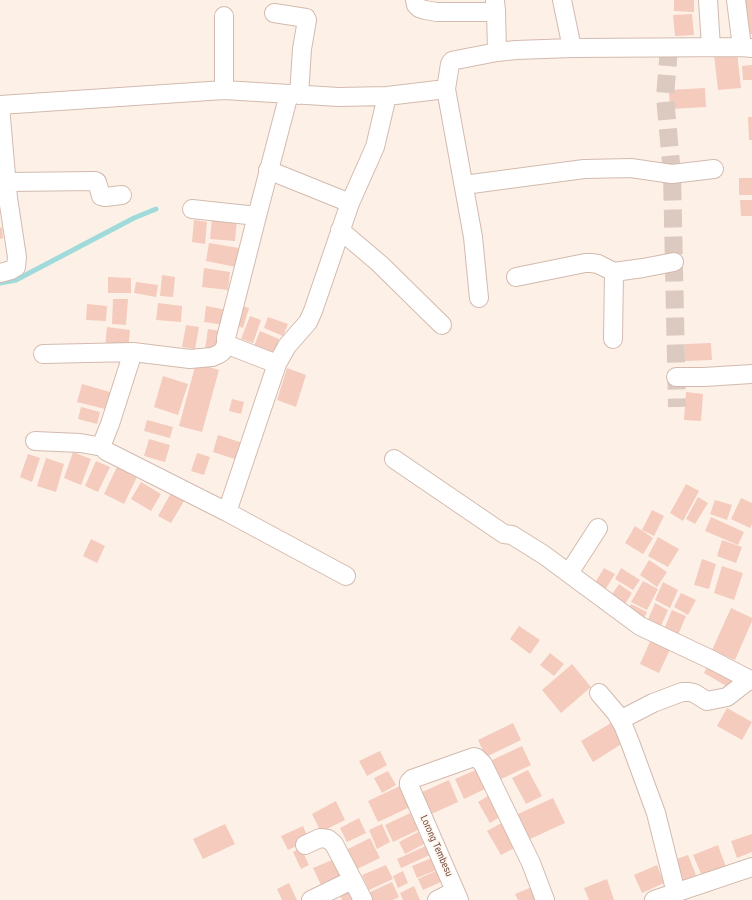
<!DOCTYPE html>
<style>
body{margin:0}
canvas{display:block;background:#fdf1e7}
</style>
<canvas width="752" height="900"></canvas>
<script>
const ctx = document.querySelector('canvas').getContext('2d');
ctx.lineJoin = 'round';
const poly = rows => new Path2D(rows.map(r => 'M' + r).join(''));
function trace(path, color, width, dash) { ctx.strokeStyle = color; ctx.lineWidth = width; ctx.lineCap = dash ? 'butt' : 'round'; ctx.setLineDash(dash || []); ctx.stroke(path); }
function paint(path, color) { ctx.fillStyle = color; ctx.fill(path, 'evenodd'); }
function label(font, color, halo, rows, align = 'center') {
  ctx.font = font + ' "Roboto Condensed",sans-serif'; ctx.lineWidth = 3; ctx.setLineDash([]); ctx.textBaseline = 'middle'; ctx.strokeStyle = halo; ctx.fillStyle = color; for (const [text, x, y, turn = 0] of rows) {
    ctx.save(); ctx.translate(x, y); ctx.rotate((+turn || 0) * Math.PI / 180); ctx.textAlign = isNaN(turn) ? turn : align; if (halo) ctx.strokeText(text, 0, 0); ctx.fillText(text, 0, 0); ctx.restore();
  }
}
trace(poly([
 [0,283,16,280,134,218,156,209]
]), '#a0dadb', 5);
paint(poly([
 [674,0,694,0,694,12,674,11],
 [739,0,752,0,752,34,743,35],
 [692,14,694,35,675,36,673,15],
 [737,52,741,88,718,90,714,55],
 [752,65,752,80,743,80,742,66],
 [705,88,706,107,670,109,669,90],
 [748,117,752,117,752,140,749,140],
 [739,178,752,178,752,195,739,195],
 [740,200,752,200,752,216,741,216],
 [212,218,237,220,235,241,210,239],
 [194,220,207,222,205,244,192,242],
 [2,227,3,238,0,239,0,228],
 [209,243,239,248,236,267,206,261],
 [204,268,230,272,228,290,202,287],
 [162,275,175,277,173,297,160,296],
 [108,277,131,278,131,293,108,293],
 [136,282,158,285,156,297,134,293],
 [113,299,128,299,126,325,112,324],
 [158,303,182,306,181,322,156,320],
 [87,304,107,306,106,321,86,320],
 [236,304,249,308,243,328,230,323],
 [206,306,227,310,225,325,204,322],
 [250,316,261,320,253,343,241,339],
 [268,317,288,324,283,336,264,328],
 [186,325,199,327,195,349,182,347],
 [107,327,130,330,128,350,105,347],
 [208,329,220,331,217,351,205,349],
 [260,331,279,339,274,354,254,346],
 [711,343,712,360,685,361,685,344],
 [196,363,219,370,202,432,179,426],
 [287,368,306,375,296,407,277,400],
 [163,376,188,384,178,415,154,407],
 [82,384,110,392,105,409,77,402],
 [686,392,703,394,701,421,684,420],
 [232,399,244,402,241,414,229,411],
 [81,407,100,412,97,424,78,419],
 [147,420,173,427,170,438,144,431],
 [218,435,246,444,241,461,213,452],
 [149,439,170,445,165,462,144,456],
 [73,452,91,459,81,485,64,478],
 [197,453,210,457,204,475,191,471],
 [28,454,40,458,32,482,20,477],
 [46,458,64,464,56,492,37,486],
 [96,461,110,467,98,492,85,486],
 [117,467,137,477,124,504,104,494],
 [141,482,161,494,151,511,131,499],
 [686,484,699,491,683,521,670,513],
 [171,493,184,501,171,523,158,516],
 [698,497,708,503,695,524,686,519],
 [741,498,752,503,752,524,750,528,731,519],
 [715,500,732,505,727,520,710,514],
 [652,510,664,516,654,536,642,530],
 [711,517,744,532,738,545,705,531],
 [635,526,653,538,643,554,625,543],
 [658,537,679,549,668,567,648,556],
 [91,539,105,546,97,563,83,556],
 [722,540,742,547,736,563,717,556],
 [702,559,716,564,709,589,694,585],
 [649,560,667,572,657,587,640,575],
 [722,566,743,573,734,600,714,593],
 [604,568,615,574,602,595,592,588],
 [621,568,640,580,633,590,615,579],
 [643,581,658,589,647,610,631,602],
 [663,582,678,590,670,608,655,600],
 [619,584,632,593,625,604,611,596],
 [681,593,696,600,688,615,674,607],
 [655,603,668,610,660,628,647,622],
 [631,604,647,612,642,622,626,613],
 [731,608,752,618,752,621,735,660,712,650],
 [672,610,686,616,678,635,664,629],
 [519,626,540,640,530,654,510,639],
 [653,635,673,643,659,673,640,664],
 [550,653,564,664,554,676,540,665],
 [710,661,740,678,733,690,704,673],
 [572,664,591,687,561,713,542,690],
 [727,708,752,722,742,740,717,726],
 [513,723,521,740,486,757,478,740],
 [611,723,623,743,593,762,581,741],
 [522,746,531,765,497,781,488,762],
 [380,751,387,765,367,776,359,761],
 [480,768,489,787,464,799,455,779],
 [528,770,542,796,526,804,512,778],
 [388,771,396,785,382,793,374,778],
 [449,780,458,802,429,815,420,793],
 [400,786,410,807,378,822,368,801],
 [491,794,503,815,490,823,478,802],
 [553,798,565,823,528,840,516,815],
 [336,801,345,820,321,832,312,814],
 [410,813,418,830,393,842,385,825],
 [359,818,366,833,347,842,340,828],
 [507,820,520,845,501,855,487,831],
 [225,824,235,844,203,859,193,839],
 [382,824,390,842,377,849,369,830],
 [303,826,309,840,288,850,281,836],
 [418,832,424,844,405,854,399,842],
 [752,834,752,852,737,858,731,841],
 [370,838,380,858,353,871,344,851],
 [428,845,432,854,401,868,397,859],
 [718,845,726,867,702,876,693,855],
 [301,848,309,865,301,869,293,852],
 [688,855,696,875,679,882,671,861],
 [434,857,439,869,417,878,412,866],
 [332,860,342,880,323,889,313,868],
 [386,865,393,879,369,890,362,875],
 [657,865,664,883,642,893,634,875],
 [438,870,443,881,423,890,418,879],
 [403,871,408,883,398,888,393,876],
 [607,879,614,900,589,900,584,888],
 [392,882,399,897,393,900,371,900,368,893],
 [289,883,297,900,282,900,277,889],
 [414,886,420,900,403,900,400,893],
 [353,887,359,900,342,900,339,893],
 [532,887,538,900,518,900,515,894]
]), '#f4cbbd');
trace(poly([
 [669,48,665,97,672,174,677,407]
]), '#dccac0', 18, [18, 9]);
const street = poly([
 [415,0,416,5,419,8,425,10,437,12,496,12],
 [562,0,572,48],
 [708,0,711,47],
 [736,0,742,47],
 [495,1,496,10,497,52],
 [274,13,306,18,307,20,302,49,299,95],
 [224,16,224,90],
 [0,105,224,90,339,97,387,96,446,89],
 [0,106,8,198,17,257,16,267,11,270,0,273],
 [268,170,350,203],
 [7,182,95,181,97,182,101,196,105,197,122,195],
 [464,185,584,169,631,168,672,174,714,169],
 [192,209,257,216,226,338,226,341,228,345,277,364,287,346,308,322,313,311,350,203,375,147,387,96],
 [257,216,289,94],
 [340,230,380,264,442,325],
 [516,277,585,263,591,263,598,264,614,272,643,268,674,262],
 [479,298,473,237,446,89,450,64,452,61,456,60,497,52,516,50,572,48,742,47,752,48],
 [613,339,614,272],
 [133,352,190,359,212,357,219,354,222,352,227,343],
 [43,354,133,352,110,424,102,444,103,447,106,451,227,512],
 [277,364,227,512,346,576],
 [676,377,704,377,752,374],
 [35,441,80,443,103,447],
 [394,459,504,534,512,535,544,555,640,626,712,660,752,681],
 [569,573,598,528],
 [599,693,616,713,623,725,631,745,656,813,676,893],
 [620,720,653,703,682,692,689,692,694,693,707,701,727,697,749,680],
 [305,845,320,838,328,839,334,844,363,900],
 [311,900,352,880],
 [437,900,455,891],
 [459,900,412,792,409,785,409,782,412,779,474,757,477,758,483,764,531,863,545,900],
 [654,900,752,867]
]);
trace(street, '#d3baae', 20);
trace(street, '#fff', 18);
label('10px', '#795449', '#fff6ee', [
 ["Lorong Tembesu",436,846,66]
]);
</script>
